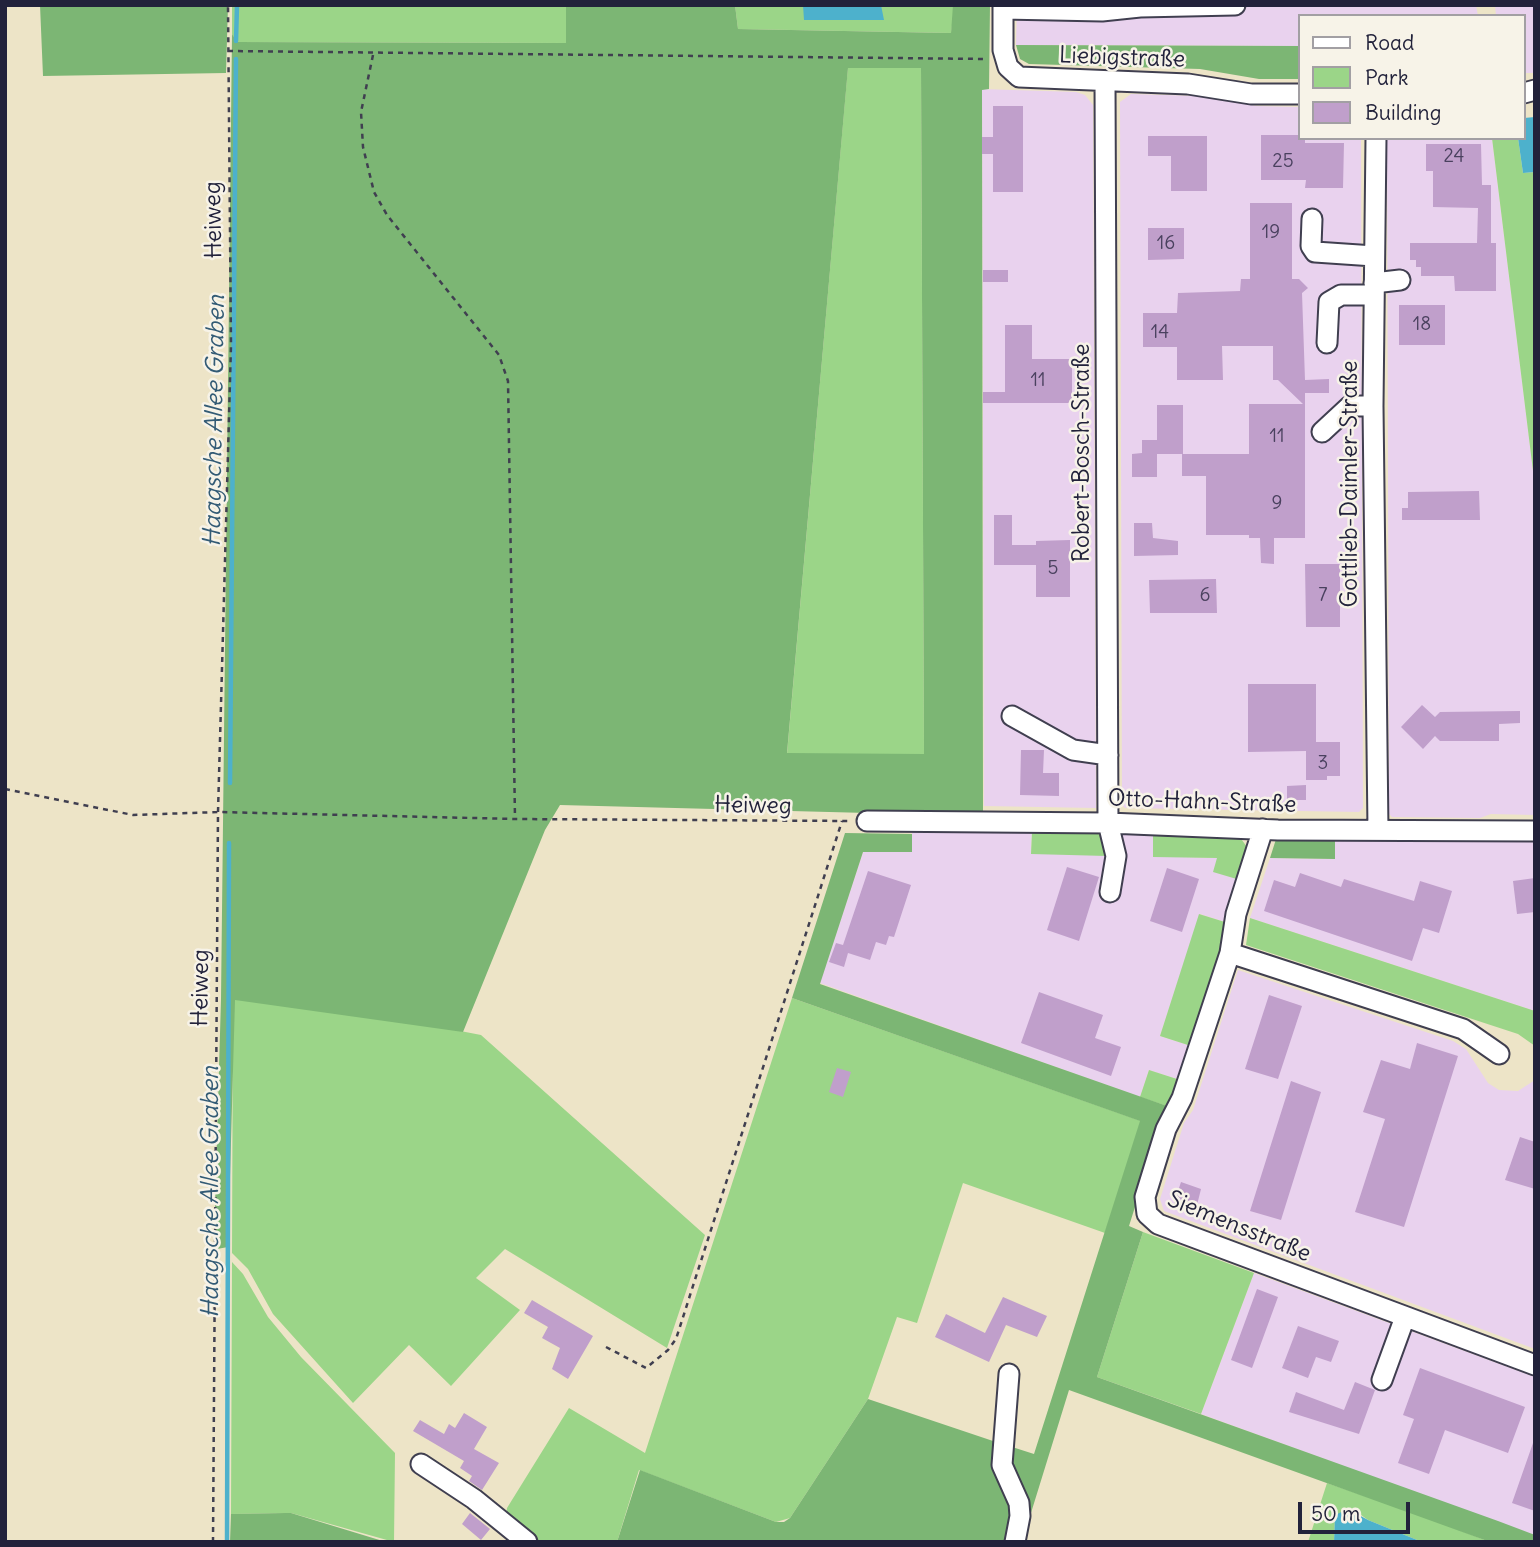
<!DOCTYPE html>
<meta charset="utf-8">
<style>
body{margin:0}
#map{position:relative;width:1540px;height:1547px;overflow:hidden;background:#ede4c7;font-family:Delius,sans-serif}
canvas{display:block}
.frame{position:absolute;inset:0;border:7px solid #22223b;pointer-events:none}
.legend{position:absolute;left:1298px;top:14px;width:228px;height:126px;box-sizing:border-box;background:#f7f3e8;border:2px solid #a29fa3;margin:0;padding:9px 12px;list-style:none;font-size:21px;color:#22223b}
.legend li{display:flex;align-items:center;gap:14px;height:35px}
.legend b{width:35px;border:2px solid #a29fa3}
.scale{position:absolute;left:1298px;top:1502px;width:112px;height:32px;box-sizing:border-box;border:4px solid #22223b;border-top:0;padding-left:9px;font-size:21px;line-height:24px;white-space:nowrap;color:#22223b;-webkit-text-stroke:5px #f7f3e8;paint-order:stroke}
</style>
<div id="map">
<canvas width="1540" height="1547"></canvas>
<div class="frame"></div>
<ul class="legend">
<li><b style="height:9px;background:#fff"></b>Road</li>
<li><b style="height:19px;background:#9bd588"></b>Park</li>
<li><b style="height:19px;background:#c09fcb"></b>Building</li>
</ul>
<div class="scale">50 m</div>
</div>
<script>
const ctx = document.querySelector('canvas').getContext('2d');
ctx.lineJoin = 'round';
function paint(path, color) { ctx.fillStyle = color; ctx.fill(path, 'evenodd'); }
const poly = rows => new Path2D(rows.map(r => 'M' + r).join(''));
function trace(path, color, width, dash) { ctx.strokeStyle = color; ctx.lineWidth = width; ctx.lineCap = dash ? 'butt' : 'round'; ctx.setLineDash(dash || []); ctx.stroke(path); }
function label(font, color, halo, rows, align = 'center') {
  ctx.font = font + ' Delius,sans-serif'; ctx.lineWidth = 5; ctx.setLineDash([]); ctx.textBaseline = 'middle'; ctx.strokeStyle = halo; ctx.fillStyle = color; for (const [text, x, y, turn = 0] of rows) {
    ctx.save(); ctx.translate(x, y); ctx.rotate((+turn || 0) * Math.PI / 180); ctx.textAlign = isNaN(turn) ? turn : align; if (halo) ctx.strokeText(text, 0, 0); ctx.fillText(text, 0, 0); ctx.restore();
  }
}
paint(poly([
 [1017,5,1476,5,1478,16,1300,16,1300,46,1016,45],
 [1495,5,1535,5,1535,73,1524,73,1524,16,1496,16],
 [982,89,1076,92,1085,95,1093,105,1096,808,984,806],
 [1131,94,1199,96,1257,106,1300,107,1300,138,1361,138,1363,808,1359,812,1125,808,1122,805,1120,102],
 [1387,138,1492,138,1535,487,1535,815,1491,814,1480,818,1392,817,1389,814],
 [912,830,1032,832,1031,854,1108,834,1153,835,1153,856,1217,858,1240,880,1228,923,1200,914,1160,1036,1191,1046,1180,1080,1149,1070,1140,1097,820,983,863,852,912,852],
 [1335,837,1535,837,1535,1011,1250,918,1270,858,1335,859],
 [1238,970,1453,1041,1466,1049,1488,1083,1499,1090,1518,1091,1535,1080,1535,1349,1164,1211,1160,1199,1184,1123,1193,1110],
 [1254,1273,1535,1377,1535,1536,1201,1414]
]), '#e9d2ee');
paint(poly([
 [232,5,566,5,566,43,236,42,232,34],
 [735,5,953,5,953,18,951,33,738,29],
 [848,67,921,68,924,754,787,754],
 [1492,138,1518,138,1523,173,1535,172,1535,487],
 [1032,832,1108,834,1107,856,1031,854],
 [1153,835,1239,836,1247,847,1240,880,1213,872,1217,858,1153,857],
 [1199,914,1228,923,1191,1046,1160,1036],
 [1250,918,1535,1011,1535,1046,1518,1034,1246,945],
 [233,987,481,1035,705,1235,667,1348,505,1249,476,1278,520,1310,451,1386,409,1345,353,1403,273,1314,248,1269,232,1253],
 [792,998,1141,1121,1105,1233,963,1183,917,1323,897,1317,868,1399,790,1518,776,1522,639,1470,617,1542,534,1542,506,1518,507,1508,569,1408,645,1453],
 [1149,1070,1180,1080,1170,1107,1140,1097],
 [1143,1232,1254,1273,1201,1414,1097,1377],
 [232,1262,243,1274,268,1317,301,1357,395,1453,394,1542,291,1513,231,1514],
 [1327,1483,1425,1517,1490,1542,1422,1542,1368,1520,1357,1512,1335,1515,1334,1542,1308,1542]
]), '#9bd588');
paint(poly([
 [40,5,228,5,226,73,43,76],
 [566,5,735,5,738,29,951,33,953,5,990,5,989,89,982,90,983,816,560,805,545,830,463,1032,235,1000,228,1247,217,1249,214,1241,221,999,232,34,237,42,566,43],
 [848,68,921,68,924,754,787,753],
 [1016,45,1300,46,1300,79,1259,79,1200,69,1029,64,1020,59],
 [845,833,912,834,912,852,863,852,820,984,1170,1107,1162,1121,1129,1226,1143,1232,1097,1377,1498,1521,1535,1535,1535,1542,1490,1542,1069,1390,1022,1542,1009,1446,1034,1454,1140,1121,792,998],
 [1277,836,1335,837,1335,859,1270,858],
 [868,1399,996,1442,1014,1510,1009,1542,617,1542,640,1470,776,1522,784,1522,790,1518],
 [285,1513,291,1513,386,1542,230,1542,231,1514]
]), '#7cb674');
paint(poly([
 [803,5,881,5,884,20,804,20],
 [1535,117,1535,172,1523,173,1518,138,1524,138,1524,118],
 [1348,1509,1368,1520,1422,1542,1334,1542,1335,1515]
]), '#4db1cc');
trace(poly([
 [236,41,237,5],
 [230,783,236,59],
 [227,1542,229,843]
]), '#4db1cc', 4.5);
paint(poly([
 [993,106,1023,106,1023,192,993,192,993,154,982,154,982,137,993,137],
 [1261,135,1300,135,1300,138,1305,138,1305,143,1344,143,1343,188,1305,188,1306,180,1261,180],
 [1148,136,1207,136,1207,191,1171,191,1171,156,1148,156],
 [1426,144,1481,144,1482,185,1491,185,1491,243,1496,243,1496,291,1455,291,1454,276,1421,276,1421,267,1416,267,1416,260,1410,260,1410,243,1477,243,1478,208,1433,207,1433,171,1426,171],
 [1250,203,1292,203,1292,279,1299,279,1308,288,1302,293,1305,380,1329,379,1329,393,1305,393,1305,538,1274,538,1274,564,1261,563,1260,538,1249,538,1249,535,1206,535,1206,476,1182,476,1182,454,1249,454,1249,404,1303,404,1278,380,1273,380,1273,346,1222,346,1223,380,1177,380,1177,347,1143,347,1143,313,1177,313,1178,293,1240,291,1241,279,1250,279],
 [1148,228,1184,228,1184,259,1148,260],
 [983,270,1008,270,1008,282,983,282],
 [1399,305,1445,305,1445,345,1399,345],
 [1005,325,1032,325,1032,359,1072,359,1072,403,983,403,983,392,1005,392],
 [1157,405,1183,405,1183,454,1157,454,1157,477,1132,477,1132,454,1142,453,1142,440,1157,440],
 [1479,491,1480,520,1402,520,1402,508,1408,508,1408,492],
 [994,515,1012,515,1012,545,1036,545,1036,541,1070,540,1070,597,1036,597,1036,565,994,565],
 [1134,523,1152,523,1153,538,1178,541,1178,555,1134,556],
 [1305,564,1340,564,1340,627,1306,627],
 [1216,579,1217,613,1150,613,1149,580],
 [1248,684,1316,684,1316,742,1340,742,1340,776,1327,776,1327,780,1306,780,1306,751,1248,752],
 [1422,705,1435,717,1440,712,1520,711,1520,723,1499,724,1499,741,1440,741,1435,736,1423,749,1401,727],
 [1021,750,1044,750,1043,773,1059,773,1059,796,1020,795],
 [1306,785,1306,800,1287,800,1287,786],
 [1067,867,1099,877,1079,941,1047,930],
 [1167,868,1199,879,1182,932,1150,921],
 [868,871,911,885,894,937,889,936,886,945,876,942,870,960,848,953,844,967,829,962,836,943,843,945],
 [1300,873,1341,887,1344,879,1414,901,1420,881,1452,891,1439,933,1423,928,1412,961,1264,911,1274,880,1295,887],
 [1535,878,1535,912,1517,914,1513,881],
 [1039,992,1103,1015,1095,1038,1121,1047,1111,1076,1021,1043],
 [1269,995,1302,1006,1278,1079,1245,1069],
 [1417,1043,1458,1056,1404,1227,1355,1212,1385,1119,1363,1112,1381,1060,1410,1069],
 [837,1068,851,1072,843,1097,829,1092],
 [1291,1081,1321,1092,1281,1220,1250,1211],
 [1520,1137,1535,1142,1535,1189,1505,1180],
 [1181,1182,1201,1189,1195,1213,1173,1206],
 [1257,1289,1278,1297,1252,1368,1231,1360],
 [1003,1297,1047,1316,1037,1337,1006,1325,989,1362,935,1337,946,1314,985,1333],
 [532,1300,593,1336,568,1379,552,1369,560,1348,542,1338,548,1327,524,1313],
 [1298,1326,1339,1341,1331,1362,1316,1357,1308,1378,1282,1368],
 [1420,1368,1525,1407,1508,1453,1445,1430,1429,1474,1398,1463,1414,1419,1403,1415],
 [1355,1382,1375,1390,1359,1434,1289,1412,1296,1392,1344,1410],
 [464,1413,487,1427,474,1449,499,1463,482,1490,469,1481,472,1476,460,1468,464,1461,413,1431,420,1420,444,1434,449,1424,455,1428],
 [1533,1443,1535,1443,1535,1511,1512,1503],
 [470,1513,490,1529,481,1540,462,1524]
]), '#c09fcb');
const minor = poly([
 [1003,5,1003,50,1008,67,1019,77,1188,84,1251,94,1300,94],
 [1003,9,1102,11,1140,7,1235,5],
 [1105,82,1108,823,1116,856,1110,892],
 [1524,93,1535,90],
 [1376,138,1373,406,1378,830],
 [1312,219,1311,246,1315,252,1374,256],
 [1374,283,1400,280],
 [1327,343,1329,302,1341,295,1374,295],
 [1322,432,1350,406,1373,406],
 [1012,716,1073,750,1108,755],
 [867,821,1108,823,1278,830,1535,831],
 [1263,829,1236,914,1230,953,1182,1098,1166,1129,1145,1197,1147,1214,1158,1224,1535,1365],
 [1230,953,1463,1029,1499,1054],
 [1009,1374,1002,1465,1019,1503,1020,1516,1015,1542],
 [1382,1380,1405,1317],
 [421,1464,474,1499,527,1542]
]);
trace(minor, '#403f50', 23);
trace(poly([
 [228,51,987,59],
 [373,55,361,112,363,147,374,192,387,215,499,355,508,381,515,819],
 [5,789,133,815,218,812,515,819,850,821],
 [606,1347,646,1368,668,1350,676,1339,842,821],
 [213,1542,218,812,231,345,228,5]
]), '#403f50', 2.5, [5, 5]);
trace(minor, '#fff', 19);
label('19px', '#4a415f', null, [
 ["24",1454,157],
 ["25",1283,162],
 ["19",1271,233],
 ["16",1166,244],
 ["18",1422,325],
 ["14",1160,333],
 ["11",1038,381],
 ["11",1277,437],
 ["9",1277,504],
 ["5",1053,569],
 ["6",1205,596],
 ["7",1323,596],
 ["3",1323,764]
]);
label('23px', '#22223b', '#f7f3e8', [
 ["Liebigstraße",1122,58,2],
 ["Heiweg",214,220,-91],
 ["Robert-Bosch-Straße",1082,453,-90],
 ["Gottlieb-Daimler-Straße",1350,484,-90],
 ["Otto-Hahn-Straße",1202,802,2],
 ["Heiweg",753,806,1],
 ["Heiweg",201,988,-89],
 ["Siemensstraße",1239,1227,22]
]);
label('italic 24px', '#335b75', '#f7f3e8', [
 ["Haagsche Allee Graben",215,421,-89],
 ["Haagsche Allee Graben",211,1192,-90]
]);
</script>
